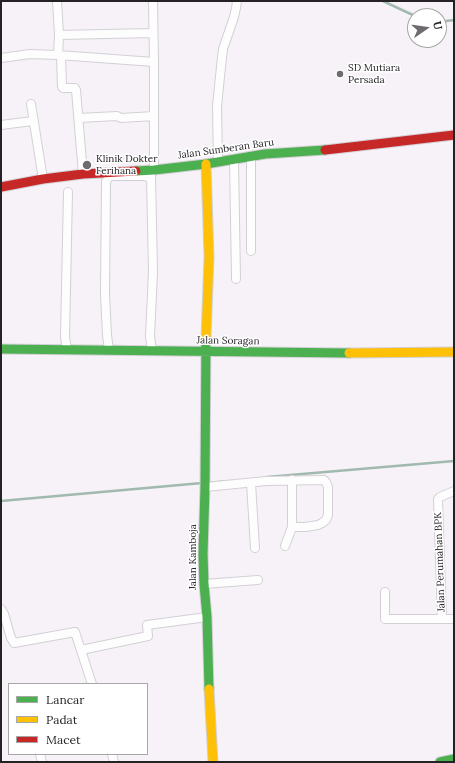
<!DOCTYPE html>
<style>
body{margin:0}
#map{position:relative;width:455px;height:763px;overflow:hidden;background:#f6f2f8;font-family:Lora,serif}
canvas{display:block}
.frame{position:absolute;inset:0;border:2px solid #252226;pointer-events:none}
.legend{position:absolute;left:8px;top:683px;width:140px;height:72px;box-sizing:border-box;background:#fff;border:1px solid #a8a7a8;margin:0;padding:5px 7px;list-style:none;font-size:12px;color:#252226}
.legend li{display:flex;align-items:center;gap:8px;height:20px}
.legend b{width:20px;border:1px solid #a8a7a8}
.north{position:absolute;left:407px;top:8px;width:40px;height:40px;box-sizing:border-box;background:#fff;border:1px solid #a8a7a8;border-radius:50%;rotate:77deg;font-size:11px;font-weight:700;line-height:16px;text-align:center;color:#252226}
.north::after{content:'';display:block;margin:auto;width:14px;height:18px;background:#6e6b70;clip-path:polygon(50% 0,100% 100%,50% 72%,0 100%)}
</style>
<div id="map">
<canvas width="455" height="763"></canvas>
<div class="frame"></div>
<ul class="legend">
<li><b style="height:5px;background:#4caf50"></b>Lancar</li>
<li><b style="height:5px;background:#ffc107"></b>Padat</li>
<li><b style="height:5px;background:#c62828"></b>Macet</li>
</ul>
<div class="north">U</div>
</div>
<script>
const ctx = document.querySelector('canvas').getContext('2d');
ctx.lineJoin = 'round';
const poly = rows => new Path2D(rows.map(r => 'M' + r).join(''));
function trace(path, color, width, dash) { ctx.strokeStyle = color; ctx.lineWidth = width; ctx.lineCap = dash ? 'butt' : 'round'; ctx.setLineDash(dash || []); ctx.stroke(path); }
function label(font, color, halo, rows, align = 'center') {
  ctx.font = font + ' Lora,serif'; ctx.lineWidth = 3; ctx.setLineDash([]); ctx.textBaseline = 'middle'; ctx.strokeStyle = halo; ctx.fillStyle = color; for (const [text, x, y, turn = 0] of rows) {
    ctx.save(); ctx.translate(x, y); ctx.rotate((+turn || 0) * Math.PI / 180); ctx.textAlign = isNaN(turn) ? turn : align; if (halo) ctx.strokeText(text, 0, 0); ctx.fillText(text, 0, 0); ctx.restore();
  }
}
trace(poly([
 [383,1,415,16],
 [439,22,454,20],
 [267,477,454,461],
 [207,483,230,481],
 [1,501,202,483]
]), '#a1b9ae', 2.5);
const street = poly([
 [57,1,59,35,58,55],
 [153,1,154,62],
 [59,35,153,33],
 [61,55,62,87,63,88,75,88,76,90,83,174],
 [1,58,30,54,58,55,154,62,154,170],
 [31,104,43,179],
 [79,118,117,116,121,118,154,116],
 [1,125,33,121],
 [234,159,236,279],
 [251,159,251,251],
 [218,162,217,106,221,67,223,49,234,17,236,8,237,1],
 [151,175,153,272,150,336,152,351],
 [67,350,65,337,68,192],
 [109,350,107,335,105,294,106,182,108,178,111,176,145,176,151,179],
 [251,483,255,548],
 [205,487,266,481,324,480,326,482,328,487,328,515,326,520,322,523,318,525,305,527,292,527],
 [285,546,292,527,292,480],
 [204,584,258,580],
 [385,592,385,619,454,619],
 [1,609,4,614,11,638,14,643,75,632,92,684],
 [442,619,438,499,440,497,454,491],
 [81,650,148,636,147,625,207,617],
 [40,754,42,762],
 [112,754,114,762]
]);
const fast = poly([
 [136,171,154,170,206,164,265,154,325,150],
 [206,338,205,487,203,554,204,584,207,617,209,689],
 [1,349,349,353],
 [440,762,454,759]
]);
const slow = poly([
 [206,338,209,257,206,164],
 [349,353,454,352],
 [209,689,213,762]
]);
const jam = poly([
 [325,150,454,135],
 [1,187,43,179,83,174,136,171]
]);
trace(street, '#d3d0d5', 10);
trace(fast, '#d3d0d5', 11);
trace(slow, '#d3d0d5', 11);
trace(jam, '#d3d0d5', 11);
trace(street, '#fefdfe', 8);
trace(fast, '#4caf50', 9);
trace(slow, '#ffc107', 9);
trace(jam, '#c62828', 9);
for (const [x, y, r, color] of [
 [340,74,4,"#6e6b70"],
 [87,165,5,"#6e6b70"]
]) { const dot = new Path2D(); dot.arc(x, y, r, 0, 2 * Math.PI); ctx.fillStyle = color; ctx.fill(dot); trace(dot, '#fff', 1.5); }
label('10px', '#252226', '#fff', [
 ["SD Mutiara",348,68],
 ["Persada",348,80],
 ["Klinik Dokter",96,159],
 ["Ferihana",96,171]
], 'left');
label('10px', '#252226', '#fff', [
 ["Jalan Sumberan Baru",226,149,-8],
 ["Jalan Soragan",228,341,1],
 ["Jalan Kamboja",193,557,-90],
 ["Jalan Perumahan BPK",440,562,-92]
]);
</script>
